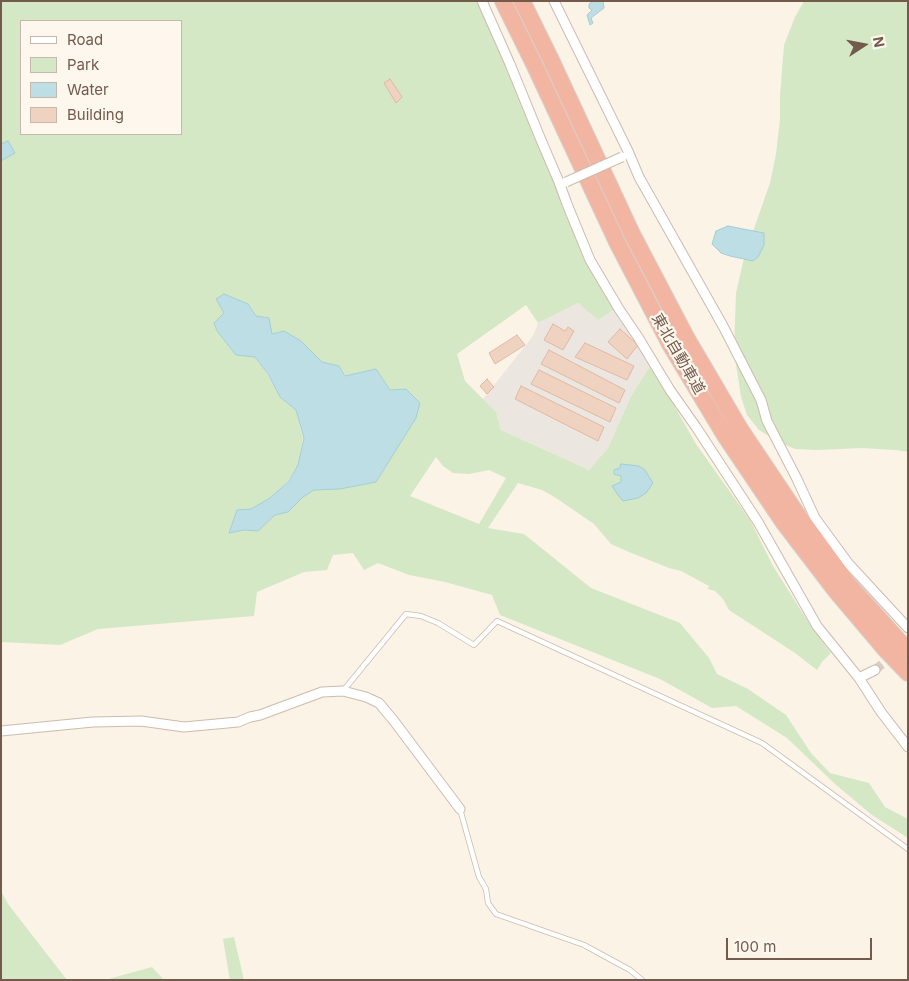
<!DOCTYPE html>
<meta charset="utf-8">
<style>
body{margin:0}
#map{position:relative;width:909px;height:981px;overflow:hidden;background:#fbf3e6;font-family:Inter,sans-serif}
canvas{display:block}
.frame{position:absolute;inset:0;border:2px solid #735a4c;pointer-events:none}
.legend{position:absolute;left:20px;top:20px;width:162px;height:115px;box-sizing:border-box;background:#fef7ed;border:1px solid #c6b8ad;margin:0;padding:6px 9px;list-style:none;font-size:15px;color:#735a4c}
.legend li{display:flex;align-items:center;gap:10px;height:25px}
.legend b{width:25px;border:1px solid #c6b8ad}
.north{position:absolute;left:839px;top:20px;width:50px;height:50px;-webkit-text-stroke:4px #fef7ed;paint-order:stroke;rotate:79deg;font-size:14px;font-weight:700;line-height:20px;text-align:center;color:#735a4c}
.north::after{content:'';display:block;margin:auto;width:18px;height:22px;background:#735a4c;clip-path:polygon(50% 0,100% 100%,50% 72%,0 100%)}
.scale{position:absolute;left:726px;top:938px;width:146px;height:22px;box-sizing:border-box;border:2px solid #735a4c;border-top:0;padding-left:6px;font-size:15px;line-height:18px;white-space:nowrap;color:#735a4c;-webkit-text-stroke:4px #fef7ed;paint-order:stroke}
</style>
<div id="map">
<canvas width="909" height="981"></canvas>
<div class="frame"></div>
<ul class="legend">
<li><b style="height:6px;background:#fff"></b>Road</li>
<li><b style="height:14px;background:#d4e8c5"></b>Park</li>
<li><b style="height:14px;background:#bcdee4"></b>Water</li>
<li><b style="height:14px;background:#efd2bf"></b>Building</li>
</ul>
<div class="north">N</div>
<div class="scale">100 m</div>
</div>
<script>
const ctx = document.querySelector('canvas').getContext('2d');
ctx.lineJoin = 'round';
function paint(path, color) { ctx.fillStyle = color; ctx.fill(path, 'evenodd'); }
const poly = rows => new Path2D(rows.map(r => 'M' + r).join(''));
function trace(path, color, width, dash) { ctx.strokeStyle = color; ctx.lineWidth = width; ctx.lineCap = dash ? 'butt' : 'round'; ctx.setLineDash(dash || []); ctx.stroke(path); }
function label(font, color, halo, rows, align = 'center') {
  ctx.font = font + ' Inter,"Noto Sans JP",sans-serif'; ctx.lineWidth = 4.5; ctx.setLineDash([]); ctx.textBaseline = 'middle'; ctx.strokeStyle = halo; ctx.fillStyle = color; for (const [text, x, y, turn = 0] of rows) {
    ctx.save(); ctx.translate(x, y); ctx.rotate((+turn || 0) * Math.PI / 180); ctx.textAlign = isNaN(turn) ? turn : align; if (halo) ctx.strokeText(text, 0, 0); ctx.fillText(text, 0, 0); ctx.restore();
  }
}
paint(poly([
 [578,303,598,320,615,309,651,365,631,396,608,448,589,470,501,430,496,412,483,399,533,336,538,323]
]), '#ece6e0');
paint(poly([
 [1,1,479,1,615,309,598,320,578,303,538,323,526,305,457,354,465,381,496,412,501,430,589,470,608,448,631,396,651,365,696,444,750,520,773,566,812,628,831,653,822,662,817,670,795,653,729,610,723,599,715,591,708,589,709,586,681,571,669,568,629,552,611,544,594,524,556,498,542,490,518,483,488,528,524,534,591,588,680,623,709,658,717,674,748,689,786,715,811,753,830,773,869,783,885,807,908,819,908,838,872,815,835,784,787,738,736,706,712,708,660,679,500,615,492,595,445,582,409,575,378,563,364,570,353,553,333,555,327,570,304,572,257,592,254,616,98,629,60,645,1,642],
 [21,21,181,21,181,134,21,134],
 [224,294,248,304,256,316,268,318,272,334,284,331,301,341,322,362,339,366,346,376,376,369,390,390,406,389,420,403,416,418,376,482,340,489,314,490,303,497,288,512,275,515,258,531,244,530,229,533,237,510,251,509,270,498,288,481,298,465,303,438,296,410,280,397,267,374,255,357,236,355,217,331,214,323,224,313,216,299],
 [436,457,443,466,453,473,469,474,489,470,506,478,479,524,410,496],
 [804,1,908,1,908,452,896,450,861,448,818,450,795,449,777,441,759,430,747,415,741,397,734,351,736,293,745,254,770,183,776,154,780,119,780,96,784,45,795,17],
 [1,891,8,904,67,980,1,980],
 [234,937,244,980,230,980,223,939],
 [152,967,164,980,105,980]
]), '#d4e8c5');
const water = poly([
 [593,1,603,1,604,8,591,18,593,23,590,25,587,15,592,10,589,8,589,4,593,1],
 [8,141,15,153,1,161,1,144,8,141],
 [728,226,764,233,764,245,758,257,753,261,730,256,721,253,712,244,716,231,728,226],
 [224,294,248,304,256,316,269,318,272,334,284,331,301,341,322,362,339,366,345,376,376,369,390,390,406,389,420,403,416,418,376,482,340,489,314,490,303,497,288,512,275,515,258,531,244,530,229,533,237,510,251,509,270,498,289,481,298,465,304,438,296,410,280,397,268,374,255,357,236,355,217,331,214,323,224,313,216,299,224,294],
 [621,464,639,466,645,470,653,483,646,493,638,498,623,501,618,495,612,486,621,482,621,476,614,474,614,470,620,468,621,464]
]);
paint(water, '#bcdee4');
trace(water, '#a2ced5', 1);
const building = poly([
 [390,79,402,97,396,103,384,83,390,79],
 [553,324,565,331,568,327,574,331,563,350,544,340,553,324],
 [620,329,638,345,627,359,608,342,620,329],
 [517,335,525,345,495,364,489,353,517,335],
 [585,343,634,366,627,380,575,357,585,343],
 [549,350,625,390,619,403,541,364,549,350],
 [539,370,616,408,610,422,531,384,539,370],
 [487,379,494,387,487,394,480,386,487,379],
 [521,386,604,427,598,441,515,399,521,386]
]);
paint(building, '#efd2bf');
trace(building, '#e1b9a1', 1);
trace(poly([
 [875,670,894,654]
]), '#d9cdc0', 9, [9, 4.5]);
const lane = poly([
 [343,691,406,614,421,616,438,623,474,645,497,621,762,743,908,849],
 [460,809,479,877,486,889,488,903,496,914,584,945,630,970,642,980]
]);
const street = poly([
 [482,1,510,64,541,140,559,182,567,204,590,260,619,309,638,337,670,390,696,427,758,522,817,626,859,678,881,712,908,747],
 [554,1,628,151,639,177,723,326,761,400,767,421,797,479,815,518,848,563,908,628],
 [859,678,875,670],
 [1,731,93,722,141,721,184,727,238,722,250,717,260,715,322,692,343,691,366,697,379,703,394,721,460,809]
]);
const highway = poly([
 [503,1,535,66,617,242,670,344,726,437,784,523,836,591,885,649,908,673],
 [522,1,551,60,632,234,686,337,740,429,797,514,848,584,908,651]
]);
trace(lane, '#cdbbad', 6);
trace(street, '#cdbbad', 11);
trace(highway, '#d8d1cd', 18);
trace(lane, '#fff', 4.5);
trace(street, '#fff', 9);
trace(highway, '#f2b5a1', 16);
const streetBridge = poly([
 [566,182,622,157]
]);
trace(streetBridge, '#cdbbad', 11, []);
trace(streetBridge, '#fff', 9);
label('15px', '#735a4c', '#fef7ed', [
 ["東北自動車道",678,354,60]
]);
</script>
